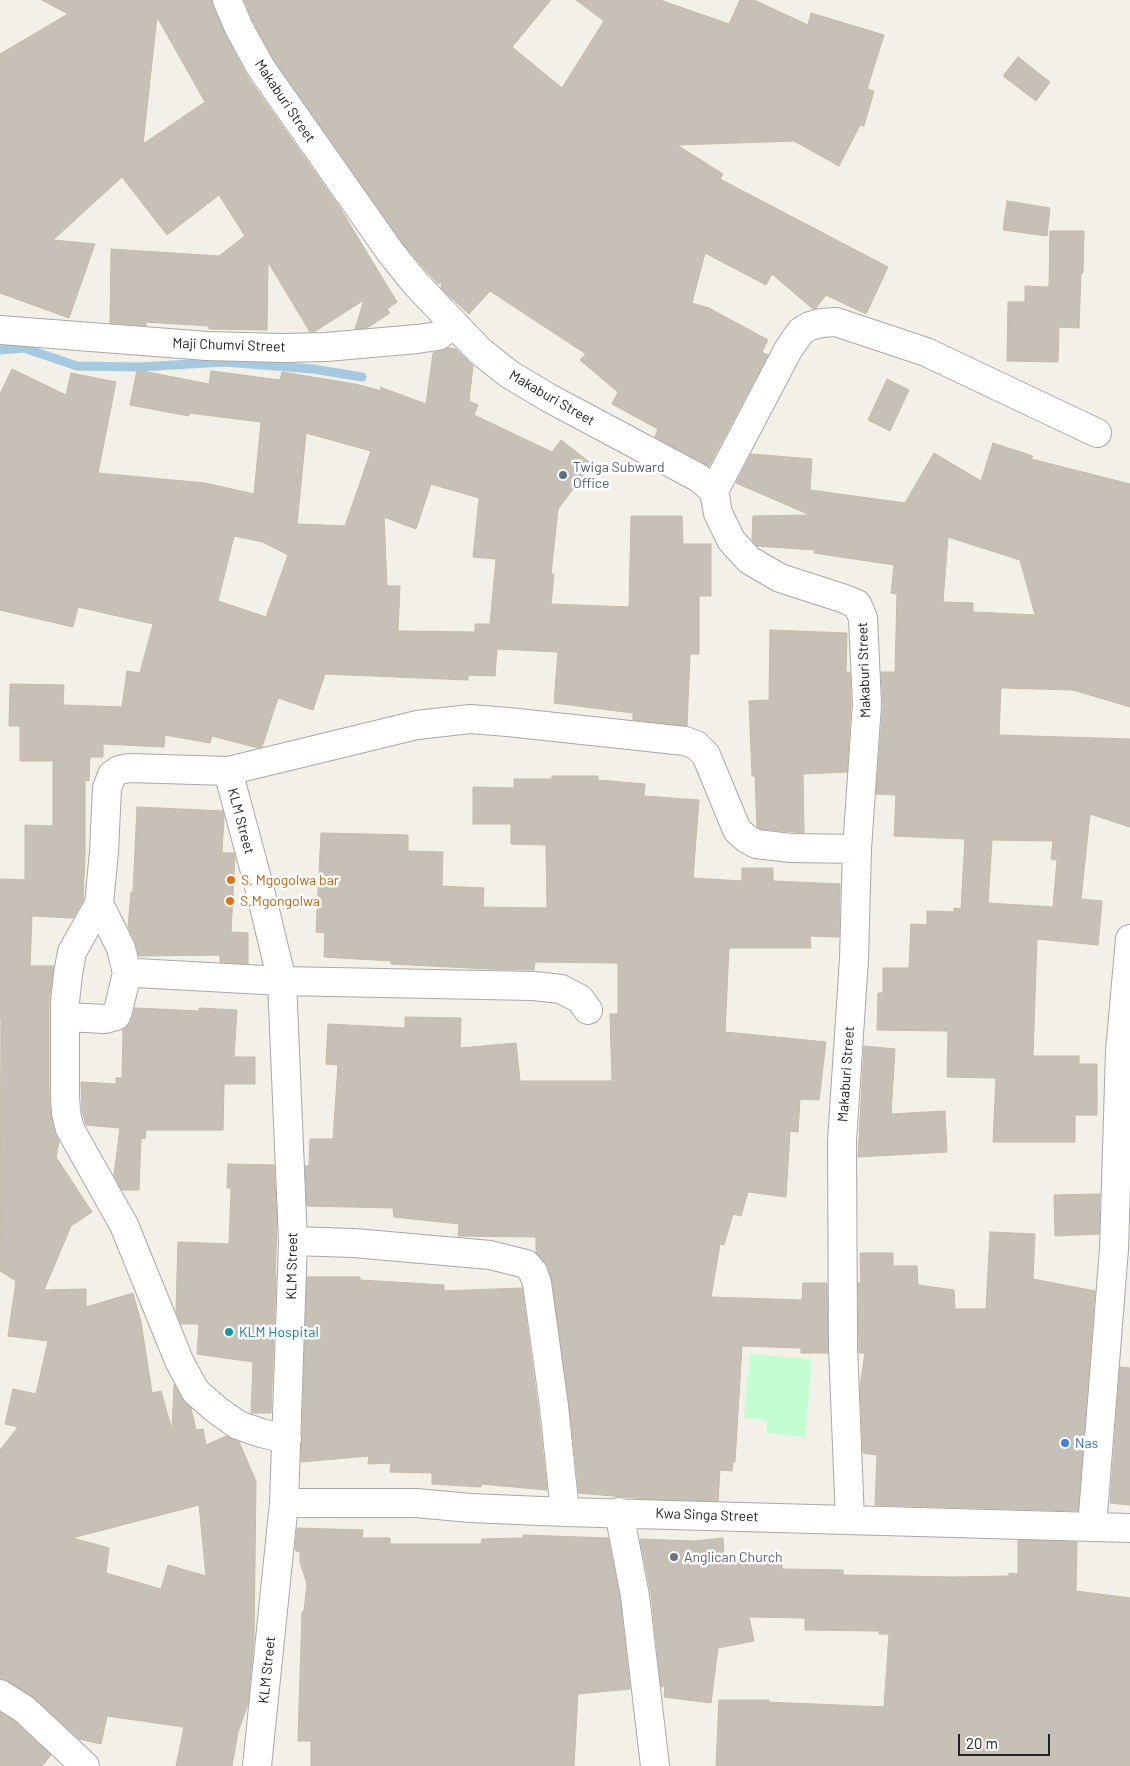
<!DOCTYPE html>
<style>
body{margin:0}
#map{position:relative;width:1130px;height:1766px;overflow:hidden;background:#f2f0e7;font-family:Barlow,sans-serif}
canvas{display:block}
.scale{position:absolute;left:958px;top:1734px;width:92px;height:22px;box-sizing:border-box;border:2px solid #212121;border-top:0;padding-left:6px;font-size:15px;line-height:18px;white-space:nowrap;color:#212121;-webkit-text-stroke:4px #fff;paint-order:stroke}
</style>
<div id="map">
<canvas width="1130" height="1766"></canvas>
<div class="scale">20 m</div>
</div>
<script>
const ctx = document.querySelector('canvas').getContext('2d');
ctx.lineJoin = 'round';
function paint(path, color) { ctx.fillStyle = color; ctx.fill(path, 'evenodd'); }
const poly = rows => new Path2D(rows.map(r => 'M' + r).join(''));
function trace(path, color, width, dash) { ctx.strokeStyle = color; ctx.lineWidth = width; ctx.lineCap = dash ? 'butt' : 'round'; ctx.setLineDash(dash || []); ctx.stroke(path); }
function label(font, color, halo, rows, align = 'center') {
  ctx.font = font + ' Barlow,sans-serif'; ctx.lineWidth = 5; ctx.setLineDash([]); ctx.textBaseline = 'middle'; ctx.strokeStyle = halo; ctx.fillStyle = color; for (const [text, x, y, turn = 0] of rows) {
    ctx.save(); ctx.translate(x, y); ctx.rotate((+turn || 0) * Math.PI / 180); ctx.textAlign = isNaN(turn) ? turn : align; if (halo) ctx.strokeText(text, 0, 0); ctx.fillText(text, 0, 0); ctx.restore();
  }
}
paint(poly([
 [750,1354,812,1359,805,1437,766,1433,767,1420,744,1418]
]), '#c3fdd2');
trace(poly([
 [0,350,24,348,77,366,140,367,224,362,313,369,362,377]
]), '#a5c9e1', 9);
const building = poly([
 [42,0,212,0,213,6,225,34,247,76,340,208,397,302,387,309,390,313,367,328,355,329,364,300,314,332,310,332,268,262,267,330,209,329,209,326,146,322,146,326,110,323,111,249,219,256,245,236,219,195,167,235,122,177,53,240,95,244,69,318,0,293,0,54,68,14,42,0],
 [157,17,205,102,143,144,157,17],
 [244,0,551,0,512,47,562,88,604,21,576,0,660,0,729,24,740,0,754,0,808,25,811,13,884,35,867,89,874,91,864,126,860,125,839,166,794,141,677,145,723,174,720,179,888,267,866,314,826,295,816,308,813,309,772,274,766,285,705,253,692,303,709,308,768,340,762,352,768,355,709,466,655,437,658,429,612,404,618,392,580,360,586,354,490,291,469,314,446,293,441,288,442,282,438,284,403,244,274,60,253,21,244,0],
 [1018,57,1050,82,1036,101,1003,76,1018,57],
 [1007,201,1050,208,1047,236,1003,230,1007,201],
 [1050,231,1084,231,1083,273,1081,273,1079,328,1059,327,1058,362,1007,361,1008,302,1025,302,1025,286,1049,287,1050,231],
 [449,348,456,349,473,366,469,401,478,405,474,415,552,452,561,440,592,464,558,509,551,574,554,574,551,604,629,607,631,516,682,516,683,544,711,544,711,596,699,596,699,654,690,654,687,726,633,720,633,713,554,703,558,652,497,649,495,676,468,675,468,680,325,674,313,710,278,698,262,747,258,748,212,736,210,743,165,735,164,747,103,744,103,757,90,757,89,781,85,780,85,854,83,901,73,918,32,916,30,966,54,966,49,1002,49,1095,51,1117,55,1133,59,1142,56,1157,92,1212,71,1226,44,1290,86,1289,86,1307,133,1293,141,1322,152,1393,161,1391,172,1430,174,1384,183,1400,191,1408,196,1430,203,1429,206,1445,226,1436,239,1442,256,1481,254,1639,248,1704,238,1732,232,1766,176,1766,184,1727,107,1716,101,1744,79,1739,32,1696,8,1681,0,1678,0,1450,18,1427,5,1424,13,1389,36,1394,48,1341,8,1336,16,1281,0,1271,1,1018,0,1018,0,879,25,880,25,825,53,826,53,761,20,761,20,726,9,726,10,684,64,685,63,705,122,707,127,671,140,673,153,624,78,607,73,627,0,610,0,394,12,369,66,395,71,373,116,382,98,473,205,483,254,494,261,422,189,413,189,416,130,405,137,370,209,384,211,371,280,380,282,372,355,384,382,391,380,387,426,404,433,353,449,348],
 [306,433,371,451,345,526,297,524,306,433],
 [431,484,479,498,473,557,496,559,490,624,475,624,475,632,398,631,400,586,387,586,384,517,416,529,431,484],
 [234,536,263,542,288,555,266,617,218,601,234,536],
 [199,1505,206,1576,168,1565,161,1589,106,1573,109,1548,72,1538,199,1505],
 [887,379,909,390,890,431,868,420,887,379],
 [993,443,1033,456,1031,459,1130,484,1130,707,1073,690,1001,688,999,735,1130,739,1130,827,1090,814,1081,899,1102,901,1098,945,1037,939,1033,1056,1079,1056,1079,1064,1097,1064,1097,1115,1075,1115,1075,1142,993,1142,996,1078,947,1077,948,1031,877,1030,878,993,883,993,883,968,909,968,911,924,927,925,927,911,954,912,954,908,961,909,965,839,894,836,896,795,876,794,883,705,881,672,895,672,897,594,891,593,894,565,814,553,815,550,757,546,752,540,753,516,810,515,736,483,751,454,812,459,810,490,905,503,934,453,981,481,993,443],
 [948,537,1020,560,1035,615,973,612,973,603,943,602,948,537],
 [992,840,1053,841,1051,859,1057,860,1053,907,988,903,992,840],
 [770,630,847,633,846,672,850,672,851,704,847,772,803,774,804,833,761,829,757,827,755,776,752,776,749,701,769,700,770,630],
 [552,776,598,776,598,780,645,784,644,796,699,800,693,878,742,881,742,868,773,868,773,881,840,884,839,937,810,936,811,948,729,948,725,1032,826,1042,819,1100,800,1099,798,1132,790,1131,786,1197,748,1192,741,1216,733,1214,724,1245,720,1244,711,1297,802,1300,803,1283,827,1283,828,1353,801,1353,801,1348,742,1346,735,1462,733,1462,732,1471,720,1470,718,1501,646,1499,579,1493,569,1404,552,1281,548,1266,536,1253,536,1237,458,1236,459,1224,394,1217,393,1208,307,1206,305,1166,309,1166,310,1139,333,1139,338,1065,326,1064,328,1024,405,1028,405,1017,461,1018,460,1048,516,1043,520,1081,612,1081,610,1014,618,1014,618,963,535,962,534,970,489,969,391,964,391,961,324,957,325,933,316,932,321,833,408,835,408,851,443,852,442,886,484,888,483,907,547,908,546,845,511,844,511,824,473,824,473,787,514,788,514,779,552,779,552,776],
 [137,807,223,811,224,816,222,853,234,853,235,857,231,932,248,933,248,964,220,962,220,955,139,956,135,941,128,927,131,892,133,892,137,807],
 [135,1008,199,1011,199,1008,237,1010,234,1057,255,1057,255,1084,224,1084,223,1130,146,1130,145,1139,141,1138,139,1190,122,1190,114,1175,120,1128,86,1125,82,1111,81,1082,116,1084,116,1078,122,1078,123,1029,131,1022,135,1008],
 [864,1046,895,1049,891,1114,945,1111,947,1152,858,1157,864,1046],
 [228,1164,274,1165,277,1223,275,1277,276,1277,271,1413,251,1413,253,1362,197,1354,199,1324,181,1324,176,1311,178,1242,229,1244,231,1188,227,1188,228,1164],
 [1100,1194,1099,1234,1055,1236,1054,1195,1100,1194],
 [990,1232,1035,1234,1033,1279,1095,1291,1078,1511,875,1505,877,1455,863,1453,860,1386,865,1353,859,1353,858,1283,861,1283,860,1253,893,1253,893,1266,917,1266,918,1285,954,1290,955,1309,986,1309,990,1232],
 [307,1277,360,1277,360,1280,444,1285,444,1291,522,1288,538,1408,547,1490,481,1484,481,1487,432,1484,432,1473,390,1472,391,1463,368,1464,369,1456,301,1462,307,1277],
 [1120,1367,1130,1368,1130,1505,1110,1503,1120,1367],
 [297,1528,363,1530,362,1538,390,1538,390,1544,481,1544,482,1539,523,1538,523,1535,608,1538,620,1598,630,1689,578,1694,574,1766,311,1766,311,1741,298,1741,302,1612,304,1611,307,1584,300,1562,300,1552,296,1551,295,1548,297,1528],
 [723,1538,724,1556,782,1558,782,1569,843,1570,843,1575,954,1577,1009,1576,1009,1573,1018,1574,1018,1540,1077,1542,1076,1591,1130,1598,1130,1766,716,1766,719,1700,769,1700,768,1702,884,1707,889,1634,879,1634,879,1631,805,1630,805,1618,749,1617,754,1641,718,1648,711,1703,664,1697,665,1686,661,1687,651,1594,640,1539,695,1541,723,1538],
 [0,1712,14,1721,51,1755,42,1766,0,1766,0,1712]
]);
paint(building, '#c7c0b6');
trace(building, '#c4baa8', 1);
const street = poly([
 [227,0,239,28,261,68,391,253,417,285,480,351,509,374,549,398,699,478,714,491,718,513,731,540,749,560,780,578,842,598,857,604,863,618,867,704,857,849,854,959,842,1141,843,1347,850,1520],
 [0,330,207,346,283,348,326,347,417,339,438,336,454,324],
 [714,491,788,350,801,331,810,326,821,323,836,322,926,352,1097,433],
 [228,771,260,890,282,981,293,1241,284,1503,257,1766],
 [99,904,121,948,127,973],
 [66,1017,105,1019,116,1016,118,1011,127,973,136,973,282,981,534,986,561,989,580,999,588,1010],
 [293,1241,354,1243,490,1255,526,1264,533,1272,537,1283,554,1406,565,1512],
 [287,1439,261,1433,238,1425,217,1410,196,1392,180,1363,124,1225,70,1129,66,1113,65,1095,65,1002,68,974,72,952,99,904,104,852,107,788,112,775,119,770,129,768,228,771,417,725,470,719,508,722,685,741,696,745,706,755,737,830,747,839,756,844,791,848,857,849],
 [284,1503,416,1503,470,1508,565,1512,1130,1528],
 [619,1512,635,1596,655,1766],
 [1092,1527,1114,1249,1120,1051,1130,939],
 [0,1694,24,1709,85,1766]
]);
trace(street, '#a8a8a8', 30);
trace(street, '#fff', 28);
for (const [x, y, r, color] of [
 [563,475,5,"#5c6f8a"],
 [231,880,5,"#e8710a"],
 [230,901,5,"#e8710a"],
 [229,1332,5,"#0f9aa8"],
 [1065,1443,5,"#3f7fe0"],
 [674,1557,5,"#6b7280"]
]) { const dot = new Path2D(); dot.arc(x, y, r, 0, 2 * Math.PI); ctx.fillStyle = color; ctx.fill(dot); trace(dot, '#fff', 2); }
label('14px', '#212121', '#fff', [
 ["Makaburi Street",285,101,56],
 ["Maji Chumvi Street",229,345,2],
 ["Makaburi Street",552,398,30],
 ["Makaburi Street",864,670,-92],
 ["KLM Street",241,821,75],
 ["Makaburi Street",846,1074,-86],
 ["KLM Street",292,1266,-89],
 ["Kwa Singa Street",707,1515,2],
 ["KLM Street",267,1670,-84]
]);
label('14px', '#4e5e75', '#fff', [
 ["Twiga Subward",573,467],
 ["Office",573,483]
], 'left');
label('14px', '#c56008', '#fff', [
 ["S. Mgogolwa bar",241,880],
 ["S.Mgongolwa",240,901]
], 'left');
label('14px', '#0d838f', '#fff', [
 ["KLM Hospital",239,1332]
], 'left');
label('14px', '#366cbe', '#fff', [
 ["Nas",1075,1443]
], 'left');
label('14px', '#5b616d', '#fff', [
 ["Anglican Church",684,1557]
], 'left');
</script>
